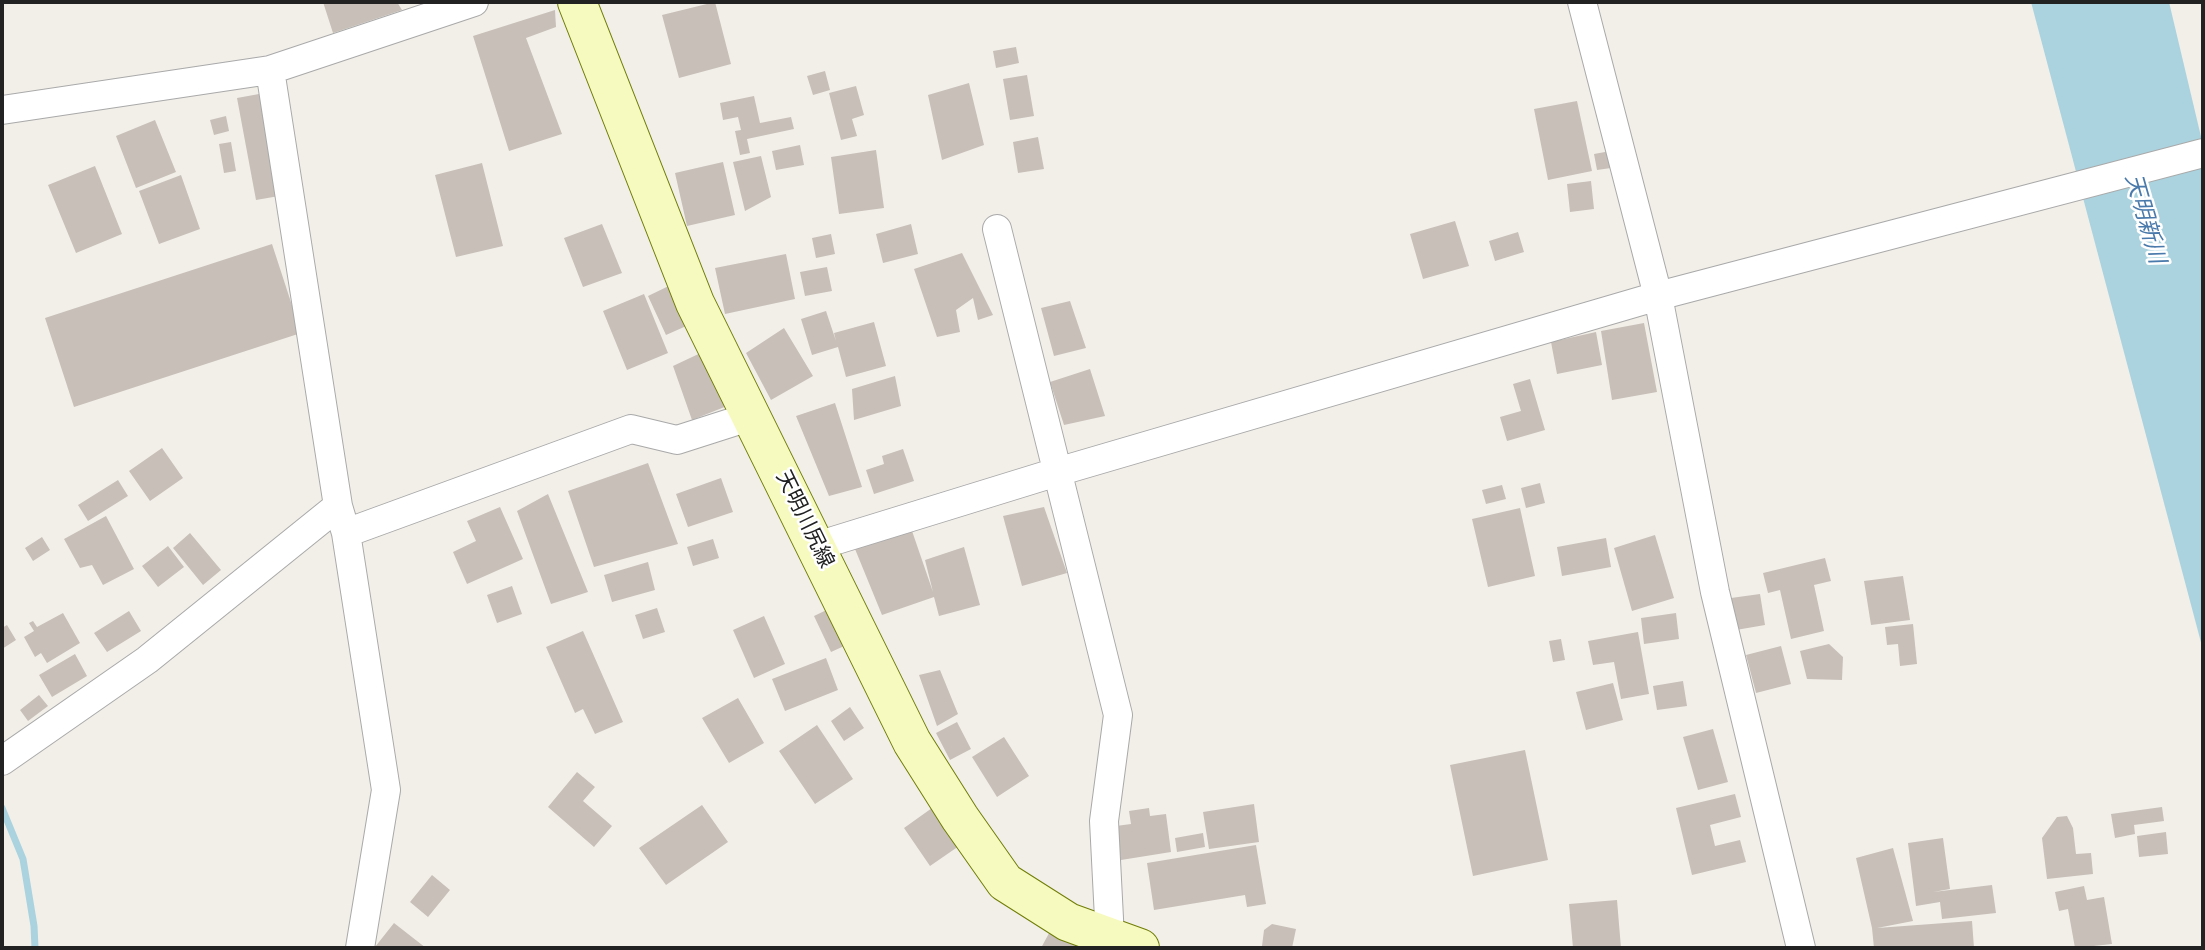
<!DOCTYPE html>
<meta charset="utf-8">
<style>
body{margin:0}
#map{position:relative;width:2205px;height:950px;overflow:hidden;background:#f2efe9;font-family:"Sofia Sans Condensed",sans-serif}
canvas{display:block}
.frame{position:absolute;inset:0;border:4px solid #222;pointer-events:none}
</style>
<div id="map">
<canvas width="2205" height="950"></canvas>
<div class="frame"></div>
</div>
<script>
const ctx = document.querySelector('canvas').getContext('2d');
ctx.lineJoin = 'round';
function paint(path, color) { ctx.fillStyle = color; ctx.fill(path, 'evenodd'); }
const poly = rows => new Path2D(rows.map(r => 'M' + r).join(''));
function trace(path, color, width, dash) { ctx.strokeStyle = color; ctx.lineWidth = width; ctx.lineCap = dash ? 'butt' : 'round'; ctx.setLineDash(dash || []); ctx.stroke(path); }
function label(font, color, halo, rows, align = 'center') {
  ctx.font = font + ' "Sofia Sans Condensed","Noto Sans JP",sans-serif'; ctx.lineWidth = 5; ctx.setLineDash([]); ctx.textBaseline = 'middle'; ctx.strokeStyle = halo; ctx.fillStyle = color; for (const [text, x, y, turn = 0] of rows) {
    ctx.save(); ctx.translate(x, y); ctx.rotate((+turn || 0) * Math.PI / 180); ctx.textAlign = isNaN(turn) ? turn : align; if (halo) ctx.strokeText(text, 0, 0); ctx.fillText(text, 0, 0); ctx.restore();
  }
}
paint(poly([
 [2031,2,2169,2,2203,145,2203,650]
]), '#aad3df');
trace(poly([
 [2,808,23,859,34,926,35,948]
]), '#aad3df', 7);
paint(poly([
 [323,2,397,2,402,10,333,33],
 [715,2,731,64,679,78,662,15],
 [555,10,556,27,526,38,562,134,509,151,473,36],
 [1016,47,1019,63,996,68,993,51],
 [825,71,830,90,813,95,807,76],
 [1027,75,1034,116,1010,120,1003,79],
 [969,83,984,145,942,160,928,95],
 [856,86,864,115,852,119,857,136,841,140,829,93],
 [259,94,279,196,256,200,237,98],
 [754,96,760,123,791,117,794,129,747,139,750,153,740,155,735,131,741,130,738,117,723,120,720,103],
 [1577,101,1592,171,1548,180,1534,109],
 [226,116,229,131,214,135,210,120],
 [155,120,176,172,136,188,116,136],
 [1038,137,1044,169,1018,173,1013,142],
 [231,142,236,171,224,173,219,144],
 [800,145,804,165,776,170,772,151],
 [876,150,884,208,839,214,831,157],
 [1616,150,1618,167,1597,170,1594,154],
 [761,156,771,197,745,211,733,162],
 [723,162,735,215,687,226,675,173],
 [482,163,503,246,456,257,435,175],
 [95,166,122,234,76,253,48,185],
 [181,175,200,229,159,244,139,191],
 [1591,181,1594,209,1570,212,1567,184],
 [1455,221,1469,266,1423,279,1410,234],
 [602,224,622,273,583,287,564,238],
 [911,224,918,254,883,263,876,234],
 [1518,232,1524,252,1495,261,1489,241],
 [831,234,835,254,816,258,812,238],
 [272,244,301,333,74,407,45,318],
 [962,253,993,315,978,320,973,298,956,310,960,332,937,337,914,269],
 [786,254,795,299,725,314,715,268],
 [827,267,832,291,805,296,800,272],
 [675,283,693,323,666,335,648,296],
 [644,294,668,353,627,370,603,311],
 [1070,301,1086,348,1054,356,1041,308],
 [826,311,836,341,834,333,874,322,886,366,846,377,838,347,812,355,801,319],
 [1644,323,1657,392,1612,400,1601,331],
 [784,328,813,376,771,400,746,353],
 [1596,332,1602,365,1557,374,1551,342],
 [707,350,732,404,692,420,673,366],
 [1090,369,1105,416,1064,425,1050,382],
 [895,376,901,406,854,420,852,389],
 [1530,379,1545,430,1507,441,1500,417,1521,411,1513,384],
 [835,403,862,487,829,496,796,416],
 [162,448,183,478,150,501,129,471],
 [903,449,914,481,874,494,866,470,884,464,882,456],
 [648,463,678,544,594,567,568,491],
 [721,478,733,512,688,527,676,494],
 [118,480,128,496,88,521,78,505],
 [1540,483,1545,503,1526,508,1521,488],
 [1502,485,1506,499,1486,504,1482,490],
 [548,494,588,592,551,604,517,511],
 [500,507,523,559,467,584,453,552,476,541,467,521],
 [1044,507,1067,573,1022,586,1003,516],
 [1520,508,1535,576,1488,587,1472,519],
 [106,516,134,569,103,585,92,565,80,568,64,539],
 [911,528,933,592,925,560,964,547,980,605,939,616,934,597,882,615,855,549],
 [190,533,221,570,203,585,173,548],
 [1655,535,1674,598,1632,611,1614,548],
 [42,537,50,550,33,561,25,548],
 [1606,538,1611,567,1562,576,1557,547],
 [713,539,719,558,693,566,687,547],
 [168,546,184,567,158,587,142,566],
 [1825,558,1831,581,1814,585,1824,631,1791,639,1780,590,1768,593,1763,573],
 [648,562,655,590,612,602,604,575],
 [1903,576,1910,620,1871,625,1864,581],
 [512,586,522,614,497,623,487,595],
 [1760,594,1765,625,1736,630,1731,598],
 [835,606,853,642,831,652,814,616],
 [657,608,665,632,643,639,635,615],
 [129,611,141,631,107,652,94,633],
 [63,613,80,643,47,663,41,653,35,657,24,637,34,631,29,623,33,621,37,627],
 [1676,613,1679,639,1644,644,1641,618],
 [764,616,785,664,754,678,733,630],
 [1913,624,1917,664,1900,666,1898,644,1887,645,1885,627],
 [7,625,16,640,2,649,2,628],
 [583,631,623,722,595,734,583,709,575,713,546,647],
 [1638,632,1649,694,1621,699,1614,662,1593,665,1588,641],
 [1561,639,1565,660,1553,662,1549,641],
 [1829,644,1843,657,1842,680,1807,679,1800,651],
 [1781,646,1791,684,1756,693,1746,655],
 [75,654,87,676,52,697,39,675],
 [826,658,838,690,785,711,772,679],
 [940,670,958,714,937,726,919,675],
 [1683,681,1687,706,1657,710,1653,686],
 [1613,683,1623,720,1586,730,1576,692],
 [39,695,48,706,28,721,20,710],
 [738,698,764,743,729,763,702,718],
 [850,707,864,728,844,741,831,721],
 [957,722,971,749,950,760,936,733],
 [817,725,853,779,815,804,779,751],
 [1713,729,1728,782,1698,790,1683,737],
 [1004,737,1029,776,997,797,972,757],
 [1525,750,1548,860,1473,876,1450,765],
 [577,772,595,787,583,801,612,826,594,847,548,807],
 [1735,794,1741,817,1710,825,1715,846,1740,840,1746,862,1692,875,1676,808],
 [1254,804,1259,842,1209,849,1203,812],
 [702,805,728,842,666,885,639,848],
 [2162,807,2164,821,2134,825,2135,834,2115,838,2111,814],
 [932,808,959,846,930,866,904,828],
 [1149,808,1150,816,1166,814,1171,852,1121,860,1116,826,1131,824,1129,811],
 [2067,816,2073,828,2076,854,2091,853,2093,874,2047,879,2042,838,2057,817],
 [2166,832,2168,854,2139,857,2137,836],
 [1203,833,1205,847,1177,852,1175,838],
 [1943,838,1950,889,1933,892,1992,885,1996,913,1942,919,1940,902,1916,906,1908,843],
 [1256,845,1266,904,1247,907,1245,895,1154,910,1147,863],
 [1893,848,1913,921,1877,928,1972,921,1974,948,1874,948,1872,928,1856,858],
 [432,875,450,890,428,917,410,902],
 [2084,886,2087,900,2104,897,2112,944,2075,948,2068,909,2059,911,2055,892],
 [1617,900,1621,948,1573,948,1569,904],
 [394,923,426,948,375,947],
 [1054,924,1098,948,1041,948],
 [1272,924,1296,929,1292,948,1266,948,1262,946,1264,930]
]), '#c7bfb8');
const minor = poly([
 [1582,2,1658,296,1715,592,1801,948],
 [270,70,338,506,346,533,386,790,360,948],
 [2,110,270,70,474,2],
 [997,229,1118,715,1104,821,1110,938],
 [346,533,631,429,677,440,752,416],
 [817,546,1057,472,1658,296,2203,153],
 [2,761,147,660,338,506]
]);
const secondary = poly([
 [577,2,695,303,912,742,960,818,1005,882,1068,922,1140,948]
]);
trace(minor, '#a9a9a9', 30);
trace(secondary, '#707d05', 40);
trace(minor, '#fff', 28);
trace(secondary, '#f7fabf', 38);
label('21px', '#222', '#fff', [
 ["天明川尻線",804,520,64]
]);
label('italic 23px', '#4a7aab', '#fff', [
 ["天明新川",2144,219,74]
]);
</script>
